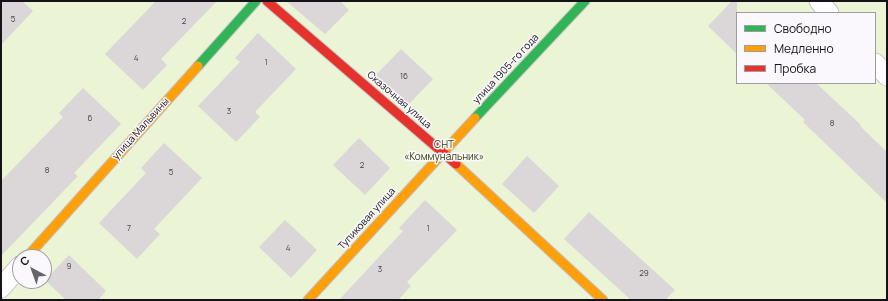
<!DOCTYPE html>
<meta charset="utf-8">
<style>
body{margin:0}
#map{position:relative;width:888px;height:301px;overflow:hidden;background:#fbf9fc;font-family:Manrope,sans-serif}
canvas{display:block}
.frame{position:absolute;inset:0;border:2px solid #161318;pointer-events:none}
.legend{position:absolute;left:736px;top:12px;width:140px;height:72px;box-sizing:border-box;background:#fbf8fd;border:1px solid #9f9ca1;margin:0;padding:5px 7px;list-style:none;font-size:12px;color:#161318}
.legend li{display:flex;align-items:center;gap:8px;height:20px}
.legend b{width:20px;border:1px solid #9f9ca1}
.north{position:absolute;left:12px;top:249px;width:40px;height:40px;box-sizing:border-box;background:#fbf8fd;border:1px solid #9f9ca1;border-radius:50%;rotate:319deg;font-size:11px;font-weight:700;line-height:16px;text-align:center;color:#161318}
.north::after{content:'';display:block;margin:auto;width:14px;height:18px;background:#666468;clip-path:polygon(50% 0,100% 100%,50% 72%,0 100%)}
</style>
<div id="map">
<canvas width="888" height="301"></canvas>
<div class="frame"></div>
<ul class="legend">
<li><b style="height:5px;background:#30b455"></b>Свободно</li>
<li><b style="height:5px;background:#ff9f0a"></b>Медленно</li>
<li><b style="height:5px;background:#e5322d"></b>Пробка</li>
</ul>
<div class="north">С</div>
</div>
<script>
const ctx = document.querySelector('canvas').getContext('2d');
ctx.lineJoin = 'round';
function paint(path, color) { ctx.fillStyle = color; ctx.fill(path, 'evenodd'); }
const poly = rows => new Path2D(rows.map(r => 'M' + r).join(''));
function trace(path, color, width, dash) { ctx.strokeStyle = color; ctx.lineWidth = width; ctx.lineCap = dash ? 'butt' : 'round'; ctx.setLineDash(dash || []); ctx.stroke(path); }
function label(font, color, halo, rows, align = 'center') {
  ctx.font = font + ' Manrope,sans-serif'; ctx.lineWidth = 3; ctx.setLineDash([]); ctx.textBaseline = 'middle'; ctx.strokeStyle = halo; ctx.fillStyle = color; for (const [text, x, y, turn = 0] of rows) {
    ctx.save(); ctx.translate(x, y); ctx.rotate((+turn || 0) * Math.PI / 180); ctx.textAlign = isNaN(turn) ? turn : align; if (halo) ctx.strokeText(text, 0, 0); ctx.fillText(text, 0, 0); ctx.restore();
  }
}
paint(poly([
 [1,1,887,1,887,300,1,300],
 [737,13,875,13,875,83,737,83],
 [20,257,44,257,44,281,20,281]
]), '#ebf5d6');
paint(poly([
 [1,1,22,1,33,11,1,45],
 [156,1,217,1,161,59,167,65,143,90,105,54],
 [286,1,340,1,349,10,325,34],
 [732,1,737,1,737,54,708,26],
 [258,33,296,69,255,112,260,117,236,142,198,106,240,62,235,58],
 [401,49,433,79,408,105,375,76],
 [766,83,816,83,861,125,860,126,887,152,887,203,803,122,805,120],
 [83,88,121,124,74,173,78,176,1,256,1,181,63,117,59,113],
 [359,138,390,168,365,195,333,165],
 [164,143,202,178,154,229,160,234,137,259,99,223,146,173,141,168],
 [527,156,559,186,534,213,502,184],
 [425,200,457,230,407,282,411,286,398,300,339,300,403,231,399,228],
 [589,212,675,290,665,300,631,300,564,239],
 [285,220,317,250,291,278,259,247],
 [69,255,106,291,98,300,66,300,45,280]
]), '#dbd6d7');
const street = poly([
 [819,1,829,13],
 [875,63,887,76],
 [1,288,20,266]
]);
const fast = poly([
 [198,66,256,1],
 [475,118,585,1]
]);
const slow = poly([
 [456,164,603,300],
 [27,257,198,66],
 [308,300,475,118]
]);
const jam = poly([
 [267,1,456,164]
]);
trace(street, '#c4c1c6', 21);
trace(fast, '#c4c1c6', 11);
trace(slow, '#c4c1c6', 11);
trace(jam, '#c4c1c6', 11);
trace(street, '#fefeff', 19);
trace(fast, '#30b455', 9);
trace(slow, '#ff9f0a', 9);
trace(jam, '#e5322d', 9);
label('8px', '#474448', null, [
 ["5",13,20],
 ["2",184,22],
 ["4",136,59],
 ["1",266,63],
 ["16",404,77],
 ["3",229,112],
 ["6",90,119],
 ["8",832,124],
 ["2",362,166],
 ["8",47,171],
 ["5",171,173],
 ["7",129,229],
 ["1",428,229],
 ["4",288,249],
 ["9",69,267],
 ["3",380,270],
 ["29",644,274]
]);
label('10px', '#161318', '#fbf8fd', [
 ["улица 1905-го года",506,69,-47],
 ["Сказочная улица",399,100,41],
 ["улица Мальвины",141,129,-48],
 ["Тупиковая улица",367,219,-48]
]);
label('10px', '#323f06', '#fbf8fd', [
 ["СНТ",444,145],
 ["«Коммунальник»",444,157]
]);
</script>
